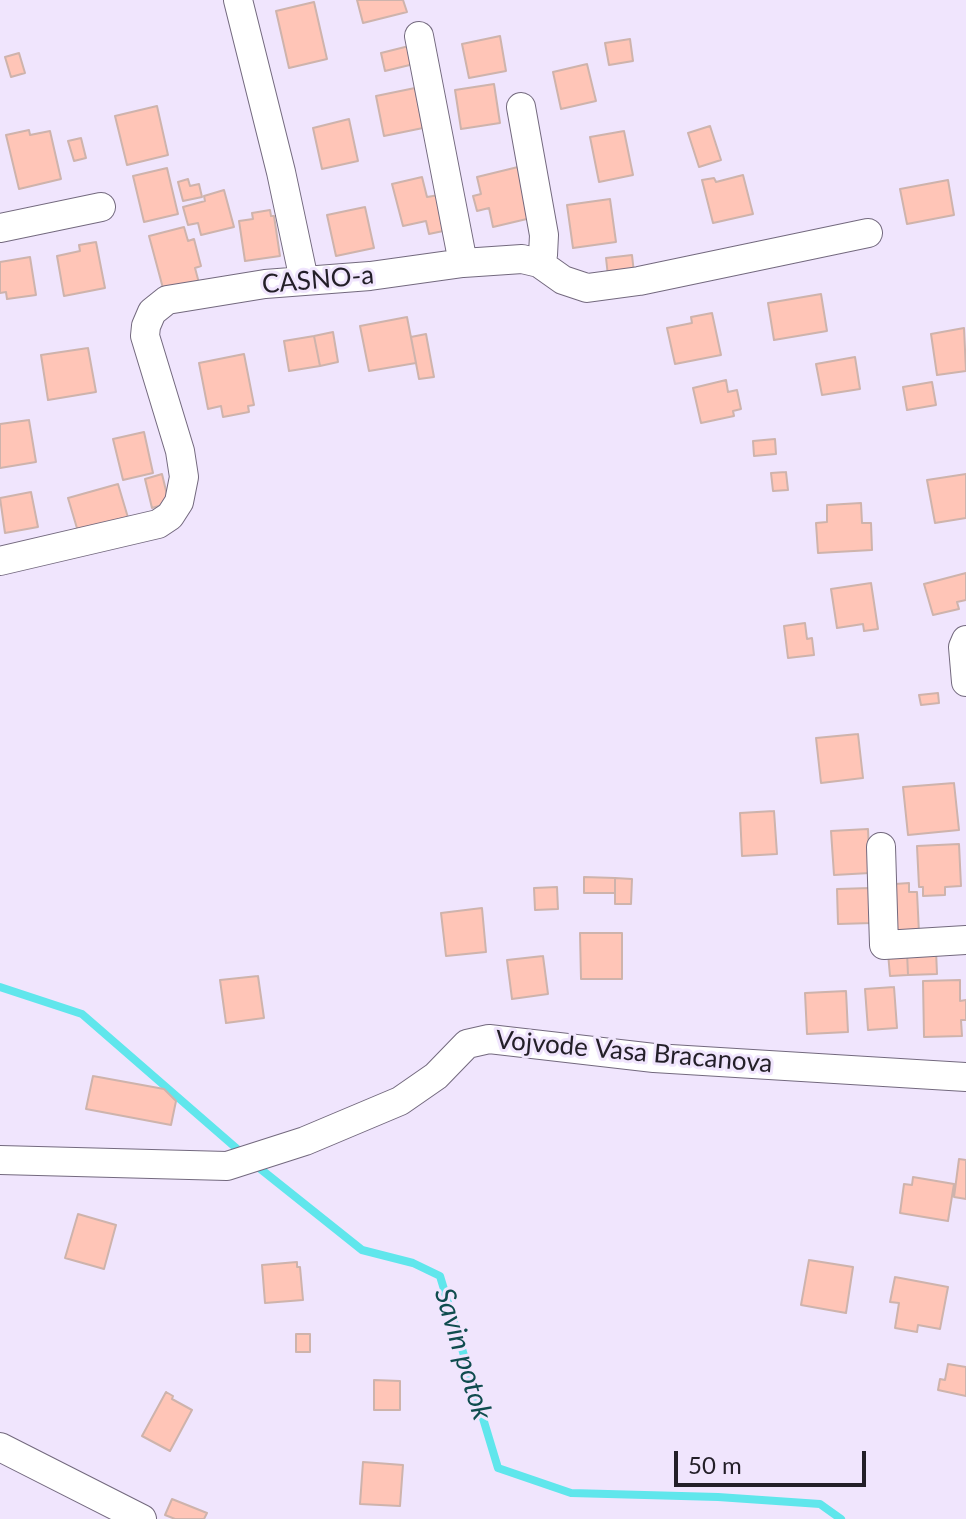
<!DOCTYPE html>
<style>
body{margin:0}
#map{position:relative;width:966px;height:1519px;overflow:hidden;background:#f0e5fd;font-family:Lato,sans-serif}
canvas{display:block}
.scale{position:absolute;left:674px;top:1451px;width:192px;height:36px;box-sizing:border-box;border:4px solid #231f28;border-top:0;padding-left:10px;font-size:24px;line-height:28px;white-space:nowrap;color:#231f28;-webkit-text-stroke:6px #f0e5fd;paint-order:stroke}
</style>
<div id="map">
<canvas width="966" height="1519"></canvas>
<div class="scale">50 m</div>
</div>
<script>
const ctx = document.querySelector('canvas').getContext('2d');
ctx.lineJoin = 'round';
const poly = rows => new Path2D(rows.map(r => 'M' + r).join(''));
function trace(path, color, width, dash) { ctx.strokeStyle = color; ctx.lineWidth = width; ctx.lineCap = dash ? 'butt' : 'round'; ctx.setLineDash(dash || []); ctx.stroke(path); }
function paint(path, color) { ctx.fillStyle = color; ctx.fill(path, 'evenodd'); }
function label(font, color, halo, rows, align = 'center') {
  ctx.font = font + ' Lato,sans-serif'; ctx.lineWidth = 6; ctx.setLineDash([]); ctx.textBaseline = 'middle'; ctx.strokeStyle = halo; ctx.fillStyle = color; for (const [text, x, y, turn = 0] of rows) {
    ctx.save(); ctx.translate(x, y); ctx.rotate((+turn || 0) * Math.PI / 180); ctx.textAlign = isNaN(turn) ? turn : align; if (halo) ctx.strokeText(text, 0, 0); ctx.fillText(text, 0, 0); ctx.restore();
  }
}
trace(poly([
 [0,987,82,1014,243,1154],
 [253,1163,362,1250,413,1263,440,1276,498,1468,571,1493,718,1497,820,1504,841,1519]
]), '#60e6ec', 8);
const building = poly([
 [357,0,403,0,407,12,363,23,357,0],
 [314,2,327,59,289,68,276,11,314,2],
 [500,36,506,71,469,78,462,44,500,36],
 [630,39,633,61,609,65,605,43,630,39],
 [409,46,414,64,385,71,381,53,409,46],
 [19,53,25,73,11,77,5,57,19,53],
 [587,64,596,101,561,109,553,72,587,64],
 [494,84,500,123,461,129,455,90,494,84],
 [415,88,423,128,384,136,376,96,415,88],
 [157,106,168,155,127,165,115,116,157,106],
 [349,119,358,161,322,169,313,128,349,119],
 [710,126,721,160,699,167,688,133,710,126],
 [29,130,30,135,50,131,61,179,19,189,6,135,29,130],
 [624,131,633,175,599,182,590,137,624,131],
 [81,138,86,158,74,161,68,141,81,138],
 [518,167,531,218,493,227,489,208,477,211,473,196,481,194,477,177,518,167],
 [167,168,178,214,144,222,133,176,167,168],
 [743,175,753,214,713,223,702,180,714,178,716,182,743,175],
 [422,177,427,197,439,195,448,230,429,234,426,221,403,226,392,184,422,177],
 [188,179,190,186,199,184,202,197,183,201,178,182,188,179],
 [948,180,954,215,907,224,900,189,948,180],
 [224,190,234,227,201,235,198,223,188,225,183,207,205,201,204,196,224,190],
 [610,199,616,242,573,248,567,205,610,199],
 [365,207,374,248,336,256,327,215,365,207],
 [270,210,271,216,274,216,280,256,245,261,239,221,253,219,252,213,270,210],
 [184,227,188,241,194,239,201,266,195,268,199,283,164,292,149,236,184,227],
 [96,242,105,288,64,296,57,256,80,251,79,245,96,242],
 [632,255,634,273,608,276,606,258,632,255],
 [30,257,36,295,7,299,6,292,0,293,0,262,30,257],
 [821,294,827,331,774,340,768,303,821,294],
 [712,313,721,355,675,364,667,328,692,323,691,317,712,313],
 [407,317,416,363,369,371,360,326,407,317],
 [964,328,966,371,937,375,931,334,964,328],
 [333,332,338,362,320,366,314,336,333,332],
 [426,334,434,377,419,379,411,337,426,334],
 [314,336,320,366,289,371,284,341,314,336],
 [88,348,96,392,48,400,41,355,88,348],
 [244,354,254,405,248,406,249,412,223,417,221,406,208,409,199,363,244,354],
 [855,357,860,389,822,395,816,364,855,357],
 [726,380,728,392,737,390,741,409,733,411,734,416,701,423,693,388,726,380],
 [932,382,936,405,907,410,903,387,932,382],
 [29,420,36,462,0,468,0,424,29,420],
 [144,432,153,473,123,480,113,439,144,432],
 [775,439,776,454,754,456,753,441,775,439],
 [786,472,788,490,773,491,771,473,786,472],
 [162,474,169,503,152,508,145,479,162,474],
 [966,474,966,518,935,523,927,480,966,474],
 [118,484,129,521,79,535,68,498,118,484],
 [31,492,38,527,5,533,0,498,31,492],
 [861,503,862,523,871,523,872,550,818,553,816,523,827,522,827,505,861,503],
 [966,573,966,600,957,602,959,609,933,615,924,584,966,573],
 [871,583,878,629,864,631,863,624,837,628,831,589,871,583],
 [805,623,807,639,812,638,814,655,788,658,784,626,805,623],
 [938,693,939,703,921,705,919,695,938,693],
 [858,734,863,778,821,783,816,738,858,734],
 [954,783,959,830,908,835,903,787,954,783],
 [774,811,777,854,742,856,740,813,774,811],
 [868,829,870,873,834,875,831,831,868,829],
 [959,844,961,886,945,887,945,895,923,896,923,887,919,887,917,846,959,844],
 [584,877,615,878,615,893,584,893,584,877],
 [615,878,632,879,631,904,615,904,615,878],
 [909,883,909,892,917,892,919,933,896,934,895,884,909,883],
 [557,887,558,909,535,910,534,888,557,887],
 [871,888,872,923,838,924,837,889,871,888],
 [482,908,486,952,446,956,441,913,482,908],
 [580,933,622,933,622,979,581,979,580,933],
 [936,950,937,974,908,975,907,952,936,950],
 [907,952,908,975,890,976,888,953,907,952],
 [543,956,548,994,512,999,507,960,543,956],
 [258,976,264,1018,226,1023,220,980,258,976],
 [960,980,960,1001,966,1000,966,1020,961,1020,962,1036,924,1037,923,981,960,980],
 [894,987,897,1028,868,1030,865,989,894,987],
 [846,991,848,1032,807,1034,805,993,846,991],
 [93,1076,164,1089,176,1101,171,1125,86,1109,93,1076],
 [959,1159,966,1160,966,1199,954,1197,959,1159],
 [913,1177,954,1184,948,1221,900,1213,904,1184,912,1185,913,1177],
 [78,1214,116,1225,104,1269,65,1258,78,1214],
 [809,1260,853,1267,846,1313,801,1305,809,1260],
 [297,1262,297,1267,300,1267,303,1300,265,1303,262,1265,297,1262],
 [895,1277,948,1287,940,1329,918,1325,917,1332,895,1328,899,1303,890,1302,895,1277],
 [296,1334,310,1334,310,1352,296,1352,296,1334],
 [948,1364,966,1367,966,1396,938,1390,940,1379,945,1380,948,1364],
 [374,1380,400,1381,400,1410,374,1410,374,1380],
 [166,1392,173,1396,172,1399,192,1410,170,1451,142,1436,166,1392],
 [363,1462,403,1465,400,1506,360,1504,363,1462],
 [172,1499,207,1513,204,1519,175,1519,165,1515,172,1499]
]);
paint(building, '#ffc5b7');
trace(building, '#ceb3ac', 2);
const minor = poly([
 [238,0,281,172,304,280],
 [419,36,463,263],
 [521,107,544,235,543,255,539,263],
 [0,228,101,207],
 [0,561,158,524,170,516,179,502,184,477,180,451,145,336,146,326,152,312,167,300,265,284,370,276,463,263,522,259,539,263,563,280,587,288,639,281,868,233],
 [966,640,963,647,966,682],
 [881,847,884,945,966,940],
 [0,1160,227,1166,305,1141,400,1101,436,1076,467,1044,489,1039,654,1058,966,1077],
 [0,1447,142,1519]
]);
trace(minor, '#73697e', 30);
trace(minor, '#fff', 28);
label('26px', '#231f28', '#f0e5fd', [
 ["CASNO-a",318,280,-5],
 ["Vojvode Vasa Bracanova",634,1052,5]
]);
label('italic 28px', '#0f4c4e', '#f0e5fd', [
 ["Savin potok",463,1354,73]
]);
</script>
